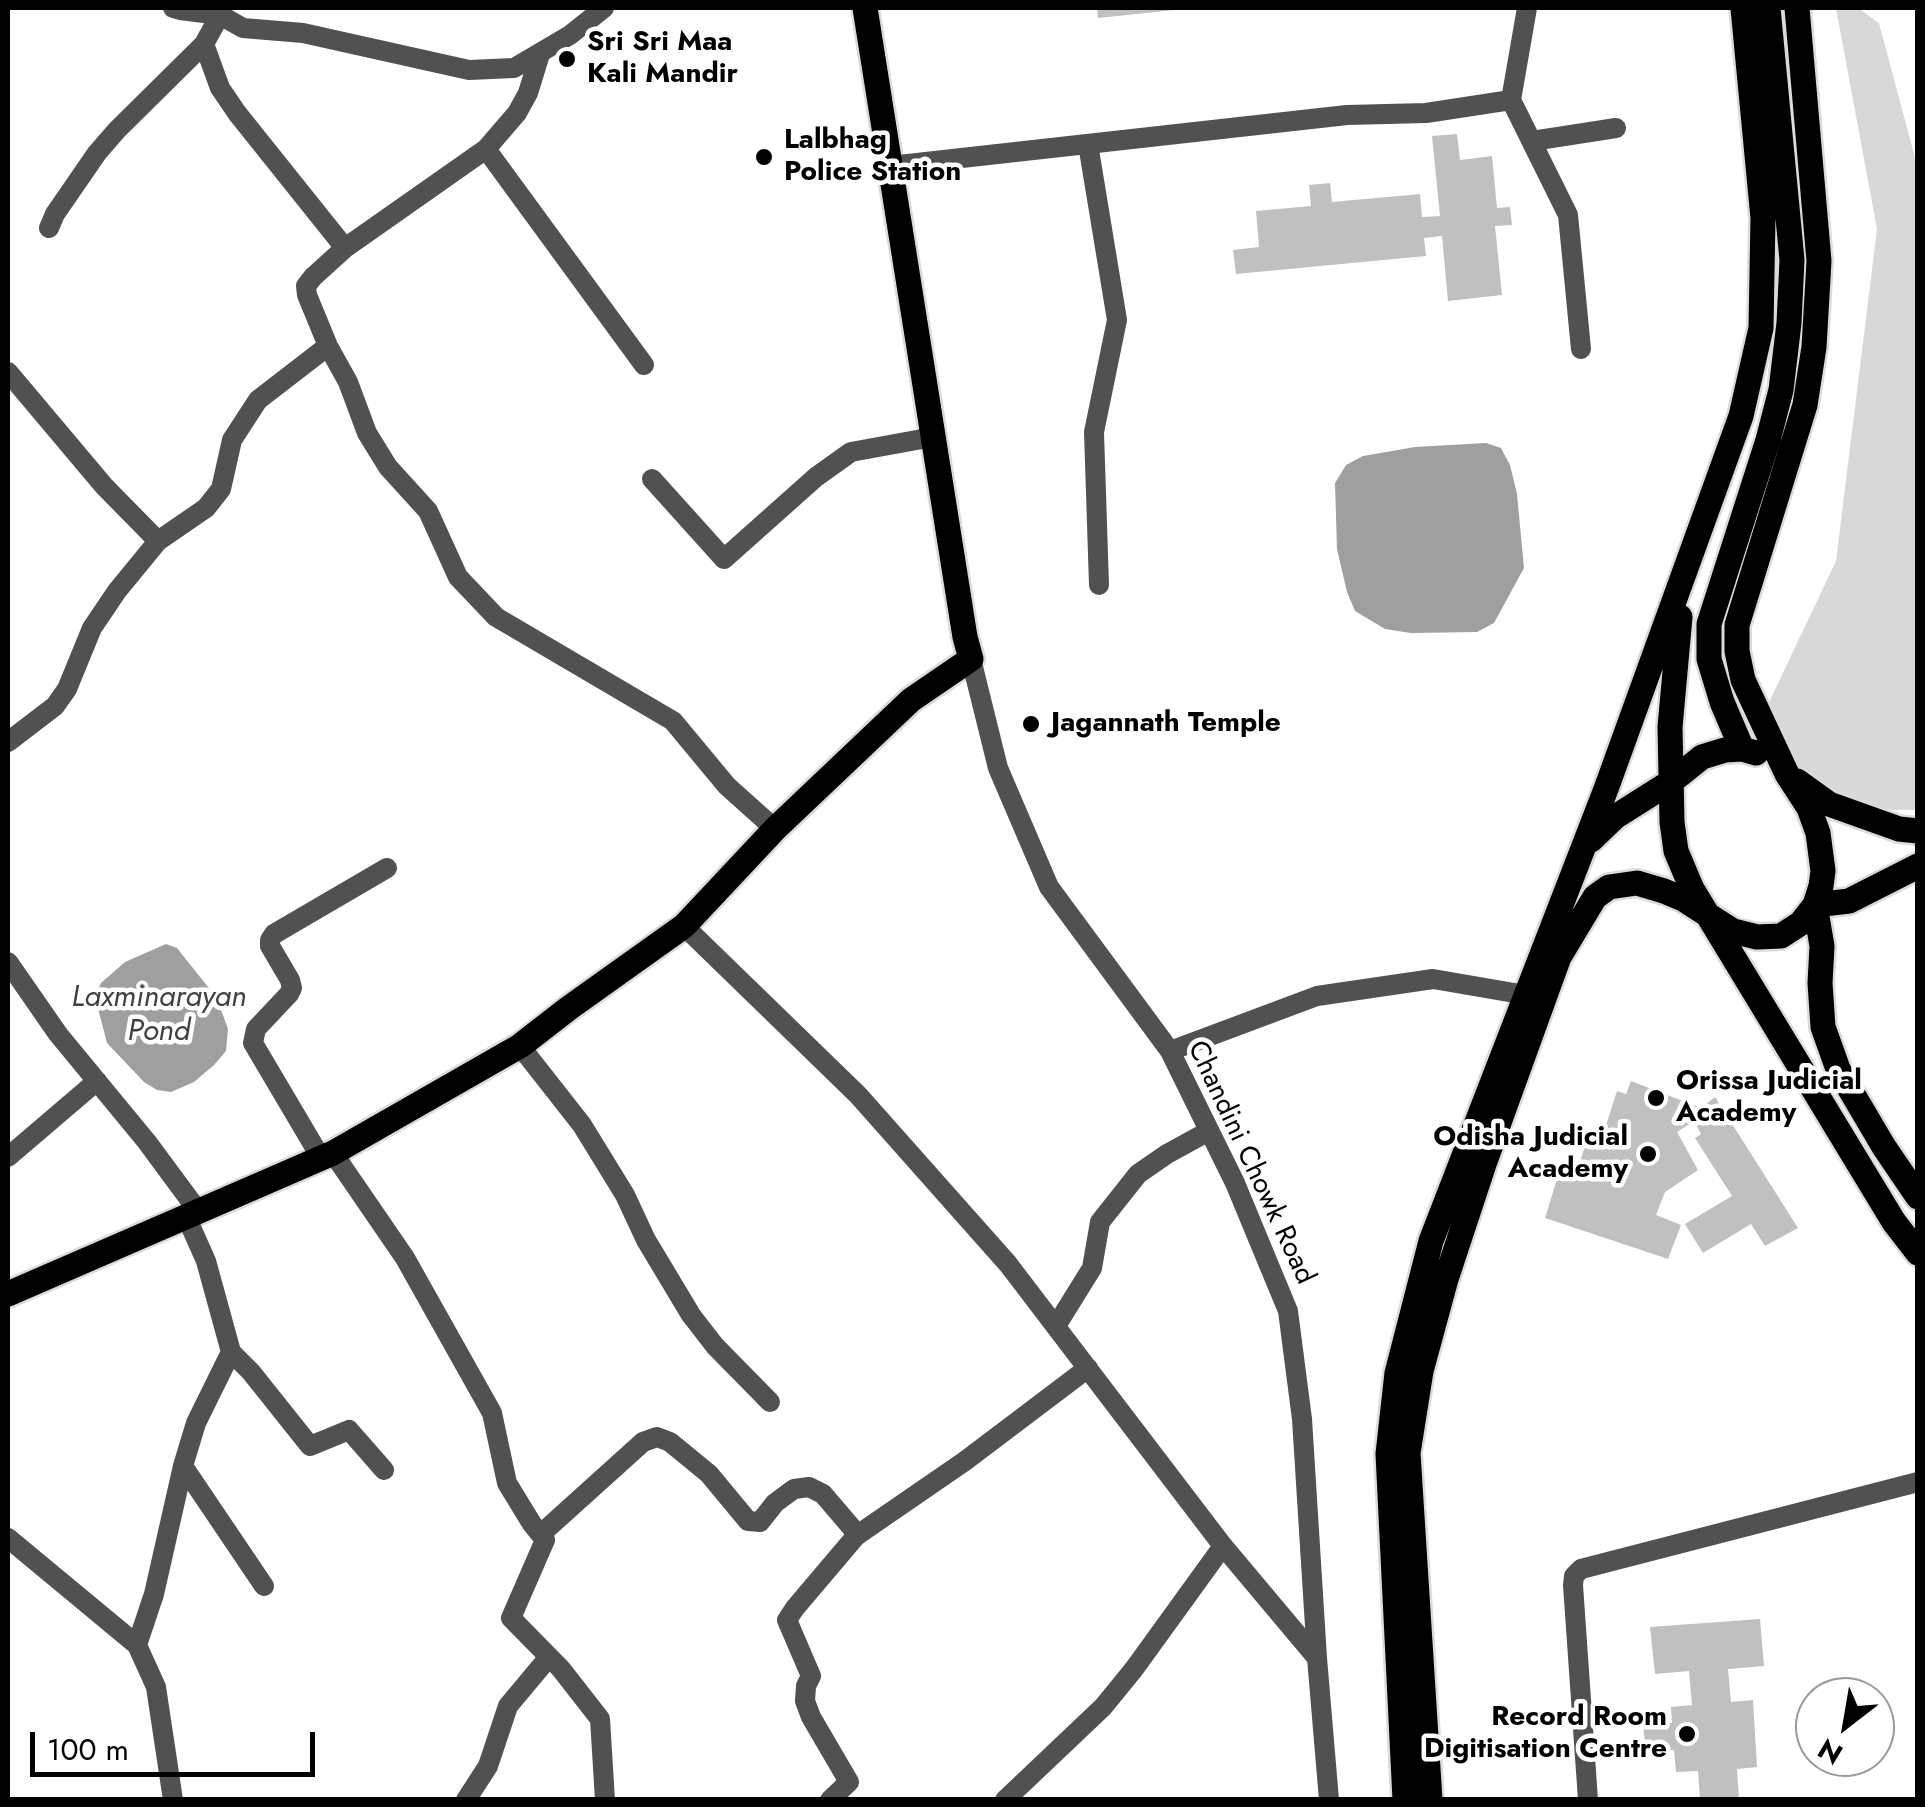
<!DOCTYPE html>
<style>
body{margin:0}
#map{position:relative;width:1925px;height:1807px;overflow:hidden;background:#fff;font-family:Jost,sans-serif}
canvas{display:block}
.frame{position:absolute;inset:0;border:10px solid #000;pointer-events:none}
.north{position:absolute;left:1795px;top:1677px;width:100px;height:100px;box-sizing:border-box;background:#fff;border:2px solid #999;border-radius:50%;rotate:211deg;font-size:28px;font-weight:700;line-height:40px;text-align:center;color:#000}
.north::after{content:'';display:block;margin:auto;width:35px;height:45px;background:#000;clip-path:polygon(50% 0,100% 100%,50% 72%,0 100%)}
.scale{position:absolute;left:30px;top:1732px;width:285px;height:45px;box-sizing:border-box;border:5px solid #000;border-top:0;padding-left:12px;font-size:30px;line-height:35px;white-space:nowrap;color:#000;-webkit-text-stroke:8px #fff;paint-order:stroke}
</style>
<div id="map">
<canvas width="1925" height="1807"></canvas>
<div class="frame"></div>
<div class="north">N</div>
<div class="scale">100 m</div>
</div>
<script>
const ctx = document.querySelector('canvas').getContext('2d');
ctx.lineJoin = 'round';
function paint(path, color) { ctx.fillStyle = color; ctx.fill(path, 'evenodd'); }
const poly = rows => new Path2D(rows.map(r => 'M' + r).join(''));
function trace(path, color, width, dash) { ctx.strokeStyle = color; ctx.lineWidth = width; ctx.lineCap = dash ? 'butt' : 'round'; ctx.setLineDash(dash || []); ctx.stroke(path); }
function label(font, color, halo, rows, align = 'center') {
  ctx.font = font + ' Jost,sans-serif'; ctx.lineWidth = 9; ctx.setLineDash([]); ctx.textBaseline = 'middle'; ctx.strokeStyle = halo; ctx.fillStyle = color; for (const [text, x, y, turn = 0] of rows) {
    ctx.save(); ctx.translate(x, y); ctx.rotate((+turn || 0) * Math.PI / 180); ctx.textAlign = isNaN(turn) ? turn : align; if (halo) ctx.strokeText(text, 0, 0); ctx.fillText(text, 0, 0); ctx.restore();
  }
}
paint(poly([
 [1836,8,1858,8,1879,23,1917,165,1917,810,1893,810,1858,804,1789,773,1762,717,1836,561,1877,229]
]), '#d8d8d8');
paint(poly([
 [1486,443,1501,448,1510,465,1517,494,1524,568,1494,623,1477,632,1411,633,1385,629,1355,611,1347,592,1337,549,1335,483,1346,465,1363,456,1415,447],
 [166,944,177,948,208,987,220,1007,228,1029,226,1051,214,1065,194,1082,171,1092,157,1090,144,1082,107,1043,95,997,101,983,125,962]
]), '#9f9f9f');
paint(poly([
 [1097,8,1175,8,1175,10,1098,18],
 [1457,134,1460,160,1492,156,1497,208,1510,207,1512,225,1495,226,1502,295,1448,301,1442,236,1424,238,1426,256,1236,274,1233,250,1259,247,1256,211,1311,206,1309,185,1330,183,1332,202,1420,194,1422,217,1440,216,1432,136],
 [1631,1081,1701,1108,1715,1097,1798,1228,1765,1246,1751,1224,1703,1253,1685,1224,1732,1196,1695,1138,1701,1134,1694,1121,1677,1132,1698,1170,1665,1192,1656,1215,1681,1225,1668,1259,1545,1218,1561,1166,1577,1171,1585,1146,1598,1150,1617,1091,1626,1094],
 [1760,1619,1764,1666,1728,1669,1731,1702,1753,1700,1757,1767,1737,1769,1739,1800,1700,1800,1698,1771,1676,1772,1674,1750,1646,1753,1643,1725,1672,1723,1671,1707,1692,1705,1689,1671,1655,1674,1650,1627]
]), '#c0c0c0');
const major = poly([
 [1680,617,1670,727,1672,822,1676,851,1692,889,1894,1222,1918,1253],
 [1742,749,1722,702,1709,659,1709,624,1768,440,1781,390,1789,323,1792,260,1768,8],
 [1797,781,1829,804,1899,829,1918,831],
 [1591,840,1615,817,1672,781,1702,757,1725,750,1742,749,1756,753],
 [1815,905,1822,946,1820,983,1823,1027,1838,1069,1884,1147,1918,1197],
 [1815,905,1849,901,1918,866],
 [8,1294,333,1153,520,1046,569,1008,684,926,775,829,911,700,971,659,965,637,865,8],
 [1405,1800,1388,1454,1397,1373,1431,1241,1606,789,1741,416,1761,328,1763,218,1743,8],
 [1430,1800,1408,1453,1421,1371,1446,1279,1484,1164,1559,957,1595,897,1609,887,1637,883,1664,891,1683,899,1733,931,1757,937,1781,936,1801,923,1815,905,1821,886,1823,871,1818,833,1809,808,1787,774,1743,680,1737,651,1737,625,1805,405,1814,347,1819,261,1797,8]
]);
trace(major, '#dbdbdb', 30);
trace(poly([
 [173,8,180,10,220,15,243,28,303,33,469,70,514,68,570,35,604,8],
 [1527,8,1511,100,1568,215,1581,349],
 [204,44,220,88,237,113,345,248],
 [540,54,528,93,517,113,486,149,345,248,313,277,306,286,307,295,328,346,348,382,367,433,388,467,428,511,458,577,496,617,673,721,727,786,775,829],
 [1532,141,1616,128],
 [1088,144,1117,320,1094,432,1099,585],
 [486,149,644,365],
 [890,166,1347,115,1426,113,1511,100],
 [49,228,55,214,97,153,117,130,204,44,220,15],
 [8,372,104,486,158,541],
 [652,479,724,559,816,477,851,452,933,437],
 [971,659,998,768,1049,887,1170,1051,1235,1183,1288,1311,1302,1419,1317,1658,1329,1800],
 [8,742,55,706,67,689,92,628,117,591,158,541,206,508,221,489,232,440,258,400,328,346],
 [684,926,858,1095,1008,1264,1223,1546,1317,1658],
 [8,962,58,1034,147,1142,198,1211],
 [520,1046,582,1125,625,1195,646,1240,691,1315,715,1346,770,1402],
 [1170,1051,1317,996,1433,979,1526,995],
 [333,1153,405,1258,492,1413,507,1483,532,1524,545,1540,511,1618,561,1669,600,1719,605,1800],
 [8,1157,97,1081],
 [321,1158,253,1043,256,1029,289,994,292,988,290,980,270,946,270,940,274,934,387,868],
 [1056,1326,1092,1268,1100,1222,1138,1174,1167,1154,1209,1131],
 [231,1352,251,1372,310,1446,349,1430,384,1470],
 [183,1466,264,1586],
 [541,1534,643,1442,657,1437,670,1442,709,1474,748,1521,760,1522,775,1503,794,1489,809,1487,823,1494,858,1535],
 [8,1538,137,1645,156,1687,173,1800],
 [137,1645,154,1594,183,1466,196,1423,231,1352,206,1261,186,1216],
 [466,1800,488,1766,508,1706,549,1657],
 [830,1800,849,1782,811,1717,805,1701,806,1686,811,1676,787,1620,795,1608,856,1536,965,1461,1088,1368],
 [1005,1800,1103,1707,1134,1669,1223,1546],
 [1588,1800,1573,1585,1574,1576,1581,1569,1918,1482]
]), '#515151', 20);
trace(major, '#000', 25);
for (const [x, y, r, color] of [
 [567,59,10,"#000"],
 [764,157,10,"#000"],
 [1031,724,10,"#000"],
 [1656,1098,10,"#000"],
 [1648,1154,10,"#000"],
 [1687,1734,10,"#000"]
]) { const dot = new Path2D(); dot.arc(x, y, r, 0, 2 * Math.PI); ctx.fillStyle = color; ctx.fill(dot); trace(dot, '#fff', 4); }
label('bold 28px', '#000', '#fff', [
 ["Sri Sri Maa",587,43],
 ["Kali Mandir",587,75],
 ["Lalbhag",784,141],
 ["Police Station",784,173],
 ["Jagannath Temple",1051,724],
 ["Orissa Judicial",1676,1082],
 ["Academy",1676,1114],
 ["Odisha Judicial",1628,1138,"right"],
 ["Academy",1628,1170,"right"],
 ["Record Room",1667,1718,"right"],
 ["Digitisation Centre",1667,1750,"right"]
], 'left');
label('28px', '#000', '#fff', [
 ["Chandini Chowk Road",1250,1163,65]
]);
label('italic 30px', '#404040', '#fff', [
 ["Laxminarayan",159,999],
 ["Pond",159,1033]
]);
</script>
